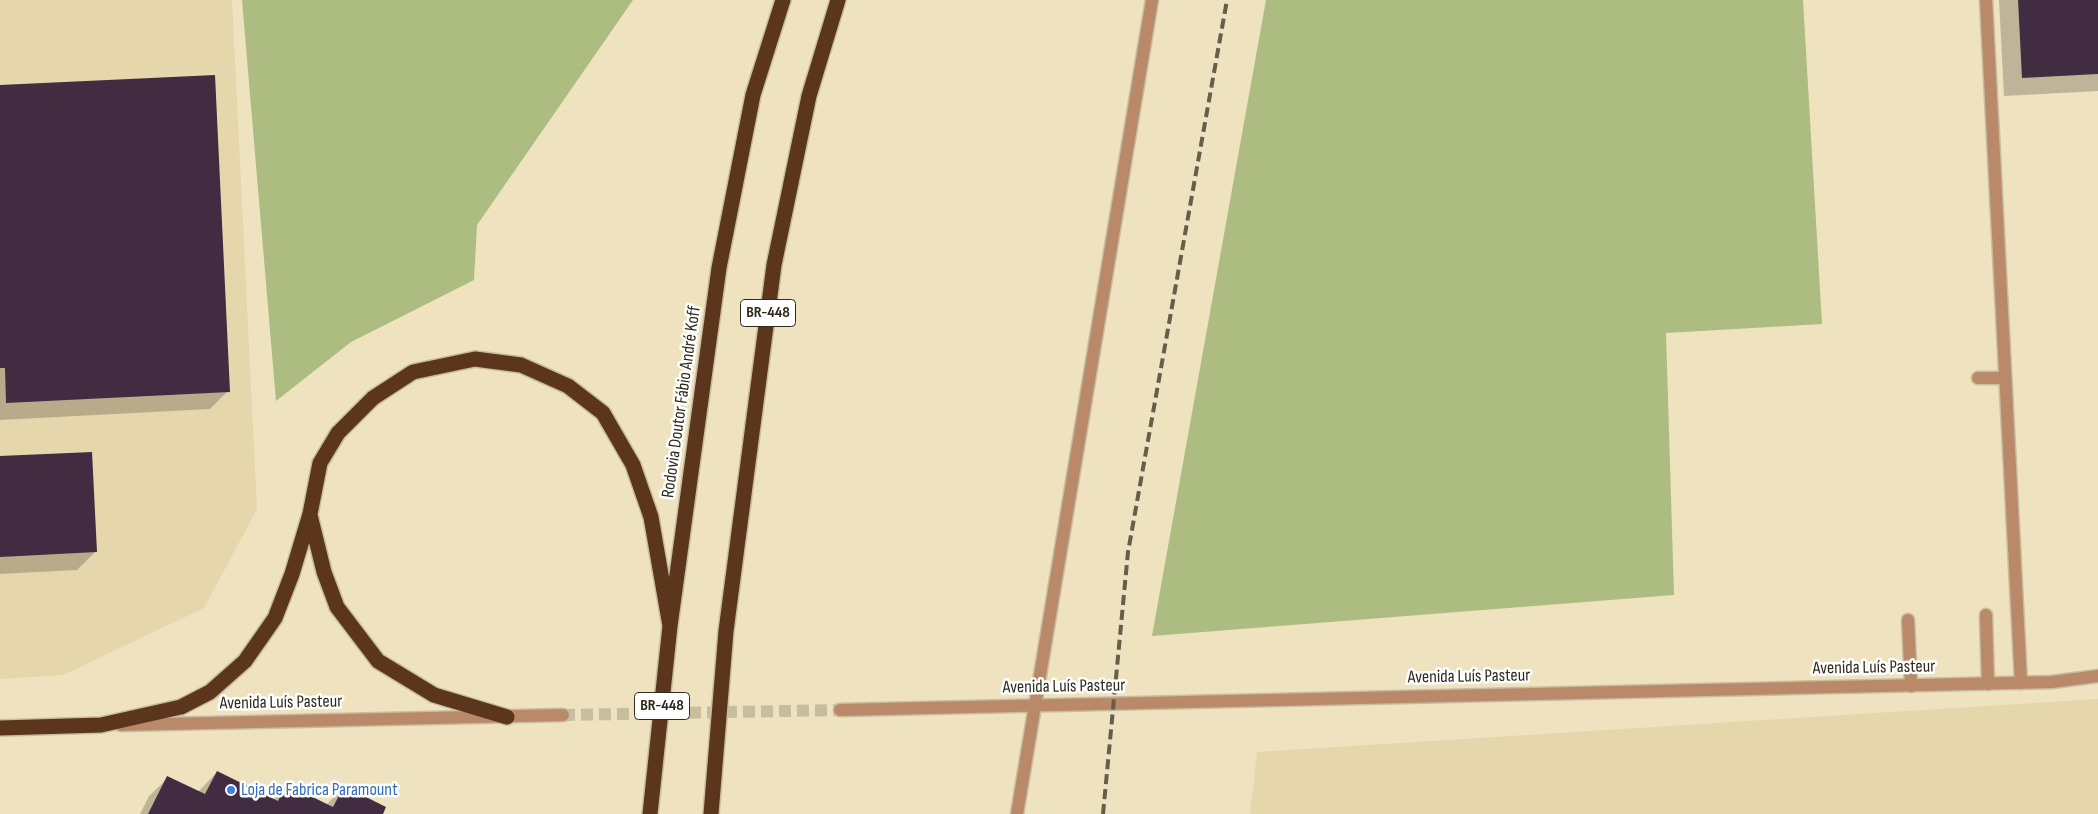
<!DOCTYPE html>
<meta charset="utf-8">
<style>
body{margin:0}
canvas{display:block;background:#eee2bf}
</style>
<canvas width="2098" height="814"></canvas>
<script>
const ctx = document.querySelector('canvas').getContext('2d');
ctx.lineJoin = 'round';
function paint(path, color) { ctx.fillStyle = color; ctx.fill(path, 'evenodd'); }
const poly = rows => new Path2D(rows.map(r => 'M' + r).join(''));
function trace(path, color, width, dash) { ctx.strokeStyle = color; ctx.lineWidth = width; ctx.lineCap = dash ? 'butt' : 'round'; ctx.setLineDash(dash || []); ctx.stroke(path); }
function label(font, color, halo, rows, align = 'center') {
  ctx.font = font + ' "Sofia Sans Condensed",sans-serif'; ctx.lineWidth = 5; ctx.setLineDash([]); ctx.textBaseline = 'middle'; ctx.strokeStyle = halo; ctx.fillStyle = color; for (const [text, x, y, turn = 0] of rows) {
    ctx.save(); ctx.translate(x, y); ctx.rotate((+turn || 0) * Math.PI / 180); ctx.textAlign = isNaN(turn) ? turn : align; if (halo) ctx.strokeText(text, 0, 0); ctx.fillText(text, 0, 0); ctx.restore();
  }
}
paint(poly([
 [0,0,232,0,257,509,204,608,63,675,0,679],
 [2098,699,2098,814,1250,814,1257,752]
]), '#e5d6ac');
paint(poly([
 [242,0,633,0,477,225,474,280,351,342,276,401],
 [1266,0,1803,0,1822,324,1666,333,1674,595,1152,636]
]), '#adbc80');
paint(poly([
 [1999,0,2098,0,2098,91,2004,96],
 [0,86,228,391,210,409,0,420],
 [0,458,95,552,77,570,0,574],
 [217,772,273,800,287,786,326,805,344,787,381,814,140,814,149,796,168,778,198,792]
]), '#0003');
paint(poly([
 [2018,0,2098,0,2098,74,2022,78],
 [215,75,230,392,6,403,5,368,0,368,0,85],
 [92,452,97,552,0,557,0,456],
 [217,771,278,801,286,784,333,807,344,786,386,807,383,814,148,814,167,776,205,794]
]), '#422c41');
trace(poly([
 [563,715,840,710]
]), '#c8bd9f', 12, [12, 6]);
const lane = poly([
 [1986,0,2021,683],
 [1978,378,2005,378],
 [1986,615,1988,684],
 [1908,620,1911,686]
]);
const street = poly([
 [840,710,2052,682,2098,676],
 [121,725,563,715],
 [1017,814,1152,0]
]);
const highway = poly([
 [310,515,324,572,337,607,378,661,434,695,507,717],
 [0,728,101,725,181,707,210,692,245,661,275,618,292,574,310,514,320,463,338,433,373,398,413,372,475,359,521,365,568,386,603,413,633,465,651,517,670,626],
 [650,814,670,626,719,268,753,95,783,0],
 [711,814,726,631,774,265,809,96,838,0]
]);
trace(lane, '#c8bd9f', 15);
trace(street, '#c8bd9f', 15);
trace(highway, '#c8bd9f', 18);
trace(lane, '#b98969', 12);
trace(street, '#b98969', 12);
trace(highway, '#5b361c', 15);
trace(poly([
 [1103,814,1128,552,1227,0]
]), '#655e4b', 4, [10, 5]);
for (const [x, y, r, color] of [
 [231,790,5,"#3f7fe0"]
]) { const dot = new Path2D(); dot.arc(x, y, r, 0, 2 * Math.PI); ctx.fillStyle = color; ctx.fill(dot); trace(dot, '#fff', 2); }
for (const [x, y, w] of [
 [768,313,55],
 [662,706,55]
]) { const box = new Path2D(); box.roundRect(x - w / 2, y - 13.5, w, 27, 4); ctx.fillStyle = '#fff'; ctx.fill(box); trace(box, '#302b1e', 1); }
label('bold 16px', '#302b1e', null, [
 ["BR-448",768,313],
 ["BR-448",662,706]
]);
label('18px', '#302b1e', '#fff', [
 ["Rodovia Doutor Fábio André Koff",682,402,-82],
 ["Avenida Luís Pasteur",1874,668,-1],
 ["Avenida Luís Pasteur",1469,677,-1],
 ["Avenida Luís Pasteur",1064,687,-1],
 ["Avenida Luís Pasteur",281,703,-1]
]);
label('18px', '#366cbe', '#fff', [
 ["Loja de Fabrica Paramount",241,790]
], 'left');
</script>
